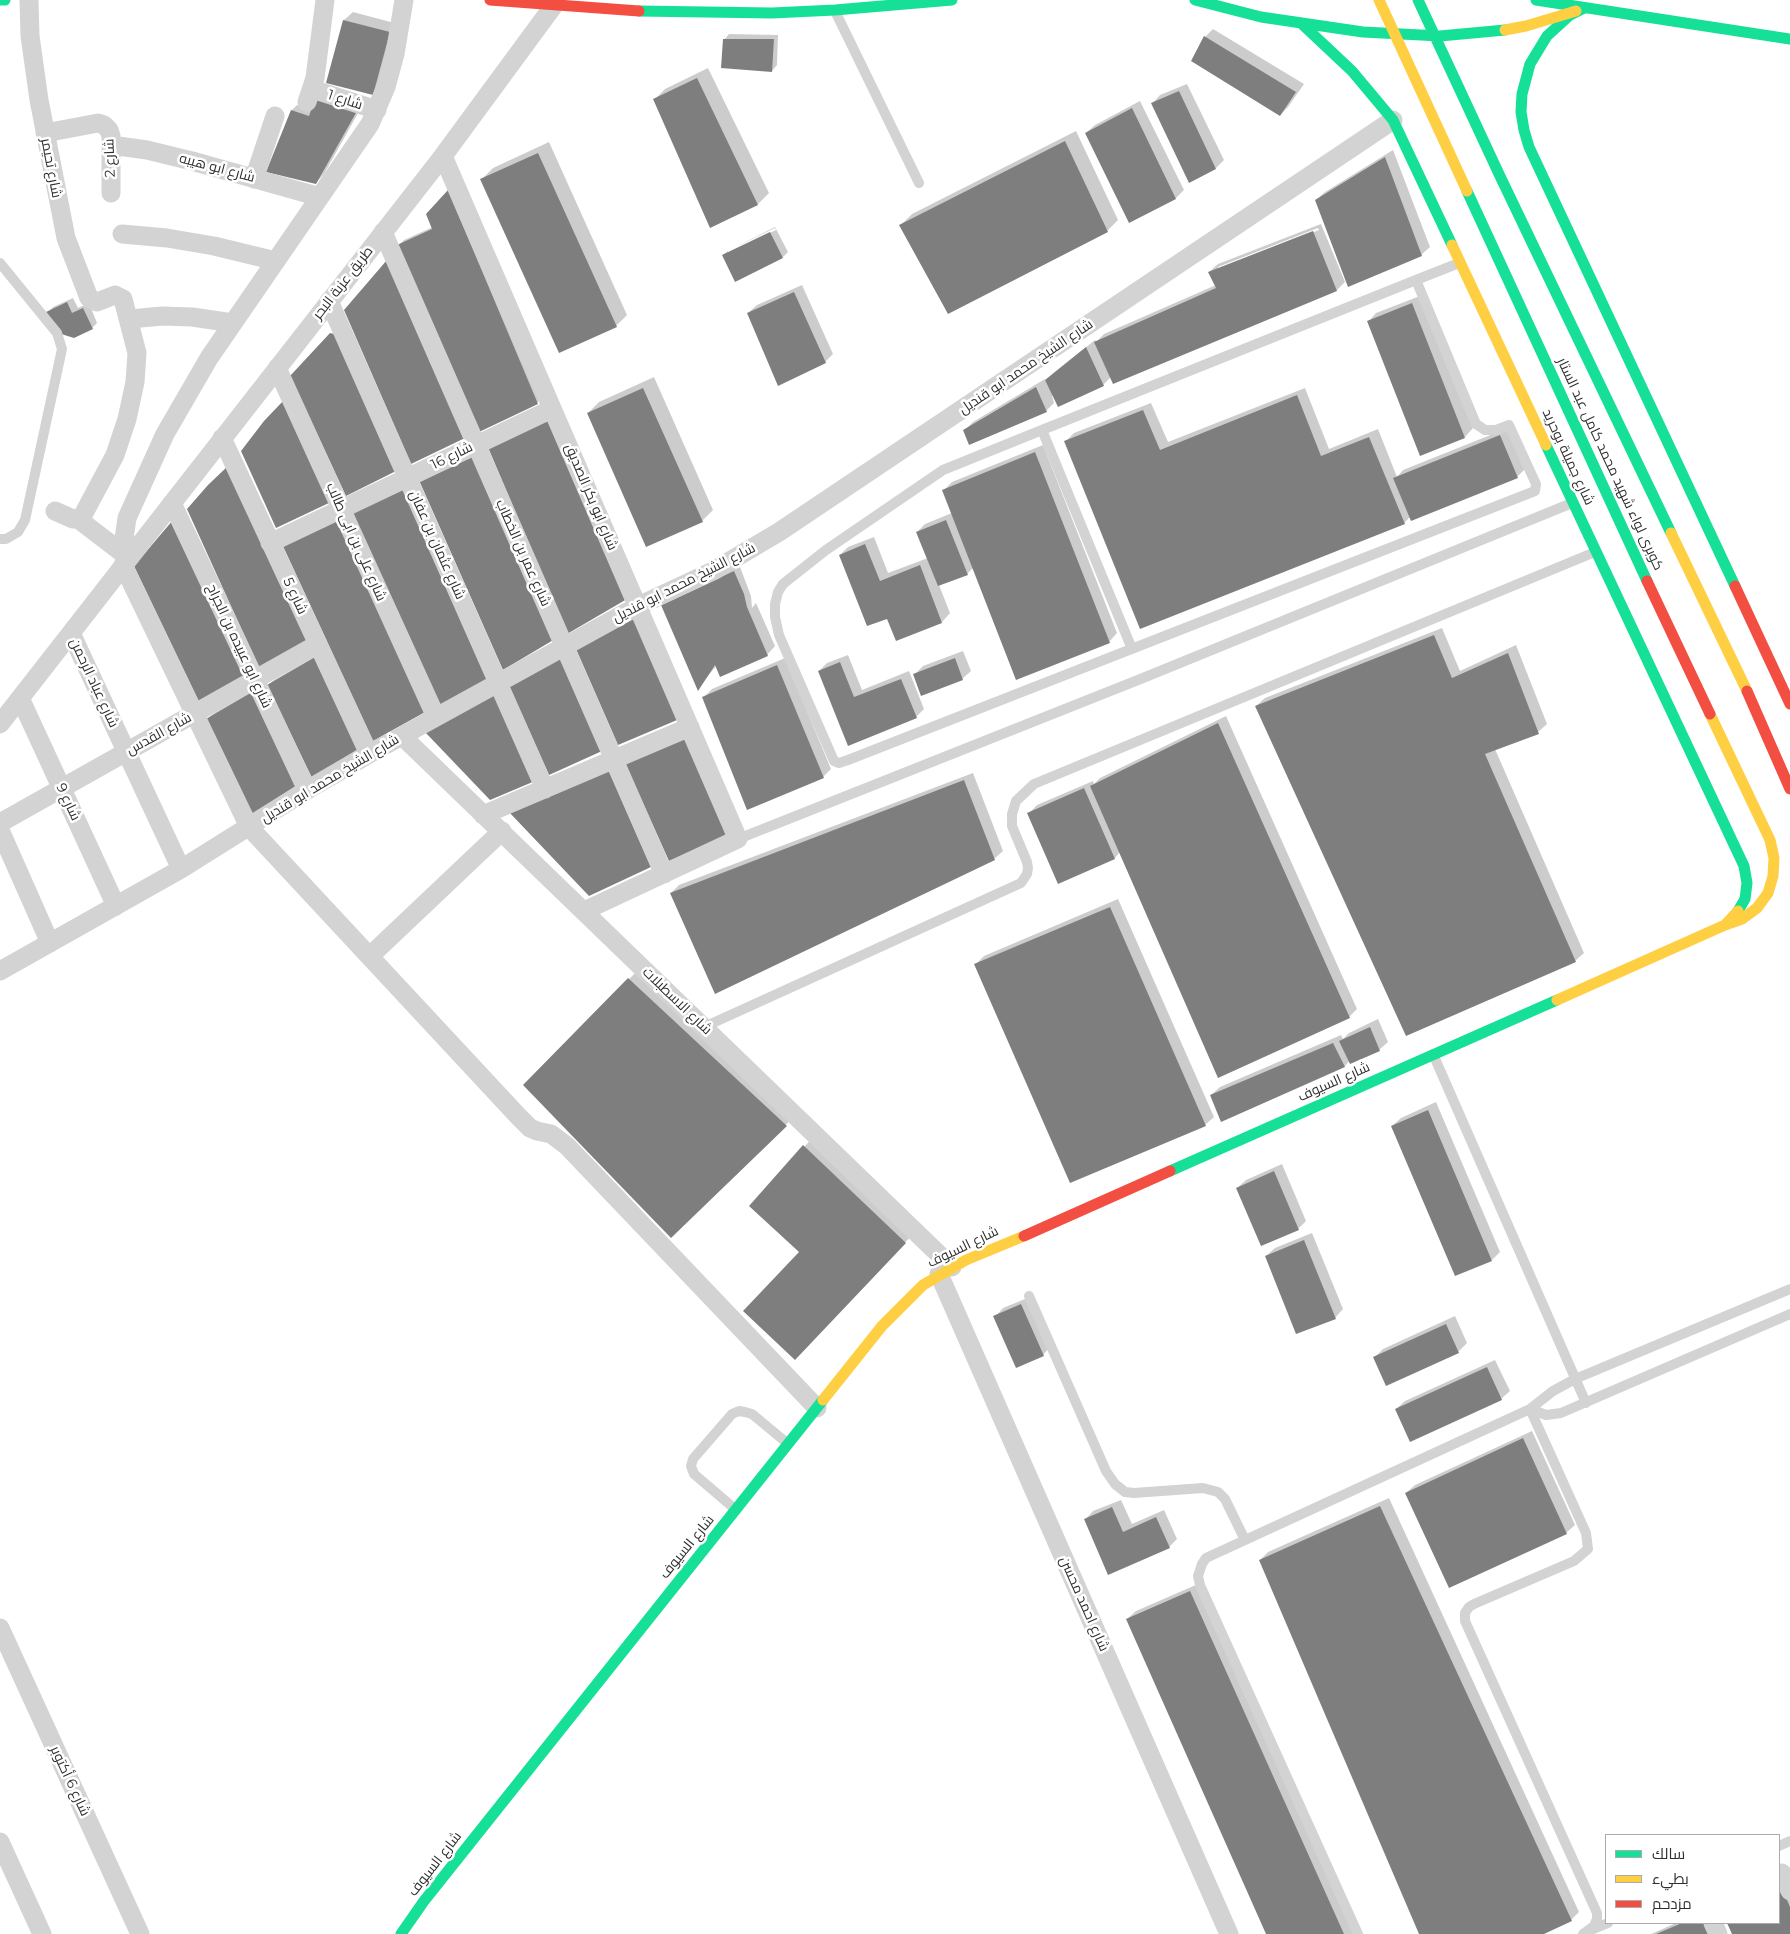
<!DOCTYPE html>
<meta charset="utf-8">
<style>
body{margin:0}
#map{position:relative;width:1790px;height:1934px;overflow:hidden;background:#fff;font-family:Montserrat,Cairo,sans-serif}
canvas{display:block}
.legend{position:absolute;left:1605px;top:1834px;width:175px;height:90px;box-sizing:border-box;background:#fff;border:1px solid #ababab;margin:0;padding:6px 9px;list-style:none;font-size:15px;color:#2e2e2e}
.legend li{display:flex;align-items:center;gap:10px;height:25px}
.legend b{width:25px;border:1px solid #ababab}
</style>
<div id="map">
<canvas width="1790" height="1934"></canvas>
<ul class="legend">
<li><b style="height:6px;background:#16e098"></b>سالك</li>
<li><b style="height:6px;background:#ffcf43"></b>بطيء</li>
<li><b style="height:6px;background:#f24e42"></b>مزدحم</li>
</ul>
</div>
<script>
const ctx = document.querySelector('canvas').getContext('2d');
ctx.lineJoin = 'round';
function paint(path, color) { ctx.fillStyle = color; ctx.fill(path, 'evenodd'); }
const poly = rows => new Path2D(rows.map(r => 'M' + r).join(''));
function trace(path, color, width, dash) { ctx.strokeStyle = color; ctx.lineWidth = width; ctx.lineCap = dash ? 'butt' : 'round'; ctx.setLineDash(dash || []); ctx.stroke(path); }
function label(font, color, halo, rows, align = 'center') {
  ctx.font = font + ' Montserrat,Cairo,sans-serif'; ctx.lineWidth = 5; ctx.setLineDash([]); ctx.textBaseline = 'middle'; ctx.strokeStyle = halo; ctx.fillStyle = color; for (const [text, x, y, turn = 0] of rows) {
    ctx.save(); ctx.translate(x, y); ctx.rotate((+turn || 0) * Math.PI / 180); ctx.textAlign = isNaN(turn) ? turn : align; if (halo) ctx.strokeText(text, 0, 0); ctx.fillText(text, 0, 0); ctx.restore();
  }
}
paint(poly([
 [353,12,398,24,381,86,372,94,327,82,344,20],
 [1213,29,1304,84,1288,107,1280,115,1205,37],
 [729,34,778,35,777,65,772,71,724,40],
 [708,68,769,193,758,204,711,226,654,100,665,89],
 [1187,84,1224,160,1216,168,1190,181,1152,104,1160,95],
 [1140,101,1184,190,1176,198,1130,221,1086,133,1095,125],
 [297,105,312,110,362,106,324,174,316,183,292,110],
 [1076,131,1118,220,1107,231,901,225,912,214],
 [549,142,627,315,616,326,482,179,493,168],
 [1393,150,1430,247,1421,255,1316,200,1325,192],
 [453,186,542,397,537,403,398,246,404,240,433,227],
 [1321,224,1345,282,1337,290,1111,377,1103,385,1054,395,1052,396,1054,403,1046,411,965,430,973,422,1045,379,1045,381,1055,372,1095,340,1096,342,1104,334,1216,285,1209,272,1218,264],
 [1318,228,1319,230,1218,269,1218,267],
 [775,227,788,252,783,257,723,255,728,251,728,253,776,230,775,228,728,251],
 [802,285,833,354,825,362,748,313,757,305],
 [1420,296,1473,428,1465,437,1421,454,1368,322,1376,313],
 [73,298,78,308,89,303,97,323,92,328,48,312,53,307],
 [654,377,713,510,702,521,588,413,599,402],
 [1305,388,1329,449,1378,429,1397,477,1403,470,1508,428,1525,469,1517,477,1410,517,1404,523,1066,441,1074,433,1151,403,1168,442],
 [1043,445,1117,633,1109,642,973,568,967,574,939,585,950,613,942,622,897,639,888,617,840,555,848,547,874,537,888,573,928,558,917,532,925,524,952,513,943,491,952,482],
 [740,567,751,596,752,608,756,603,775,646,767,655,717,665,698,688,721,575],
 [1442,628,1460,671,1516,645,1547,724,1538,732,1495,749,1584,953,1575,961,1256,706,1265,698],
 [963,651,971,671,962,679,914,675,923,666],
 [322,652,296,743,268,685,274,680],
 [848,655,862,690,909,671,924,709,916,717,849,744,819,671,827,663],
 [785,658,831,769,823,777,703,698,712,689],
 [257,688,283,749,207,719,213,714],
 [1226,716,1357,1009,1349,1017,1120,852,1115,858,1059,882,1028,814,1037,805,1093,781,1094,784,1100,778],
 [686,735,730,829,725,835,625,761],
 [973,773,1003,851,994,859,671,893,679,885],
 [1118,899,1214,1117,1205,1125,976,964,984,956],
 [640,968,797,1114,671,1236,525,1085],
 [1378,1019,1388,1042,1379,1050,1350,1060,1345,1066,1221,1120,1211,1095,1220,1087,1341,1035,1343,1039,1349,1033],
 [1436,1102,1500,1252,1492,1260,1392,1126,1401,1118],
 [815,1135,916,1231,806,1347,801,1252,751,1206],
 [1282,1164,1306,1221,1298,1229,1237,1188,1246,1180],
 [1312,1233,1343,1309,1335,1318,1266,1256,1275,1248],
 [1030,1297,1051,1346,1043,1355,995,1317,1003,1308],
 [1455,1316,1467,1343,1458,1352,1387,1384,1375,1357,1383,1349],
 [1495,1360,1510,1391,1501,1399,1396,1409,1405,1401],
 [1532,1431,1575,1525,1566,1533,1406,1493,1415,1485],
 [1389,1498,1579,1912,1571,1920,1541,1934,1420,1934,1260,1560,1268,1552],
 [1121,1500,1132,1524,1164,1510,1177,1539,1169,1547,1109,1573,1085,1520,1093,1511],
 [1198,1584,1356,1934,1268,1934,1127,1619,1136,1611],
 [1779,1876,1790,1891,1790,1934,1733,1934,1728,1923,1779,1923],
 [1676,1923,1714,1923,1719,1934,1651,1934]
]), '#0003');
paint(poly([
 [343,20,390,32,373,95,326,83],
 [1204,36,1296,92,1280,116,1191,61],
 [723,39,774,39,772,72,721,68],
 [697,78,758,205,710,228,653,99],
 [1179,91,1216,169,1189,183,1151,103],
 [316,96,357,111,316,184,266,172,291,110,309,116],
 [1132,108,1176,199,1129,223,1085,133],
 [1065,141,1108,232,948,314,899,225],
 [538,153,617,327,559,353,480,179],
 [1385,157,1422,256,1348,287,1315,200],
 [448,190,538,404,479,432,397,245,432,229,426,214],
 [1313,231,1337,291,1113,384,1094,342,1216,288,1208,272],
 [770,232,783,258,735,282,722,255],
 [387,260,465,438,411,464,344,310],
 [794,292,826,363,778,386,747,313],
 [67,302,72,313,83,308,93,329,74,338,58,333,46,312],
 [1412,303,1465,438,1420,456,1367,321],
 [330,333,334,334,396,471,346,496,290,376],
 [1086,347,1104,386,1058,407,1045,380],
 [1036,387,1047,412,969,445,963,430],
 [643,388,703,522,646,547,587,413],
 [1297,395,1321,456,1369,437,1405,524,1140,629,1064,441,1143,410,1160,450],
 [284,400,331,502,276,528,241,451,264,421],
 [548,416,627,599,567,634,487,445],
 [1500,435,1518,478,1411,521,1393,478],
 [472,452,555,639,503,670,418,478],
 [1035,452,1110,643,1016,680,942,490],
 [229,465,310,639,259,668,187,509,208,485],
 [403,485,489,678,440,706,350,510],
 [338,517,427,711,373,741,282,544],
 [173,520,246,675,199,702,134,566],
 [946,520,968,575,938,586,916,532],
 [865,544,880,581,920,565,942,623,896,641,887,619,867,626,839,555],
 [734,571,744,594,747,607,768,656,720,677,715,665,698,691,661,605],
 [633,615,677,720,618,745,576,649],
 [1434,635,1452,678,1508,653,1539,734,1485,754,1576,962,1406,1036,1255,706],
 [317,656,360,748,312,778,267,685],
 [560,656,602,751,549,775,509,686],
 [955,658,963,680,921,696,913,674],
 [840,662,854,697,901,679,917,718,848,746,818,671],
 [777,665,824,778,747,810,702,697],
 [252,692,298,785,252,814,206,719],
 [494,694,535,781,490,800,425,732],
 [1218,723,1350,1018,1218,1078,1090,786],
 [683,737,726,836,669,861,624,761],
 [608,769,651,867,589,896,508,811],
 [964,780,995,860,715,994,670,893],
 [1084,788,1115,859,1058,884,1027,813],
 [1110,907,1206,1126,1070,1183,974,964],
 [628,978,787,1126,671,1238,523,1085],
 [1370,1027,1380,1051,1350,1064,1339,1041],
 [1333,1043,1345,1067,1221,1122,1210,1095],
 [1428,1110,1492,1261,1455,1276,1391,1126],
 [803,1145,906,1243,795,1360,743,1311,799,1252,749,1206],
 [1274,1171,1299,1230,1261,1246,1236,1188],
 [1304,1240,1336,1319,1296,1334,1265,1256],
 [1021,1304,1044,1356,1016,1368,993,1316],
 [1446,1324,1459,1353,1386,1386,1373,1357],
 [1487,1367,1502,1400,1410,1442,1395,1409],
 [1523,1438,1567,1534,1449,1588,1405,1493],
 [1380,1506,1572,1921,1544,1934,1419,1934,1259,1560],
 [1112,1507,1123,1532,1156,1517,1170,1548,1108,1575,1084,1519],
 [1190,1591,1344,1934,1266,1934,1126,1619],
 [1779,1881,1790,1907,1790,1934,1732,1934,1727,1923,1779,1923],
 [1682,1923,1706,1923,1711,1934,1656,1934]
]), '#7e7e7e');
trace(poly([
 [835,11,919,183],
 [0,263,57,333,62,349,25,520,18,532,6,539,0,539],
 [1416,280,1476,424,1485,430,1496,430,1509,425,1536,484,1535,491,848,760,839,763,834,761,779,635,775,617,775,604,778,592,783,584,826,550,943,470,1042,430,1416,280,1459,263],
 [1042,430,1132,649],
 [738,839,1143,678,1572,503],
 [704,1027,1021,883,1027,874,1028,868,1027,862,1012,826,1012,814,1016,801,1034,784,1595,552],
 [1433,1054,1586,1403],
 [1029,1296,1106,1471,1115,1484,1125,1492,1134,1493,1203,1488,1218,1492,1225,1499,1245,1540],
 [1530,1409,1586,1533,1588,1549,1574,1561,1474,1604,1469,1607,1465,1613,1465,1621,1597,1913,1597,1919,1594,1926,1583,1934],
 [1530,1409,1546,1415,1561,1413,1790,1314],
 [735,1509,694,1474,691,1466,693,1459,732,1414,739,1411,745,1412,752,1414,787,1443],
 [1779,1846,1790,1841],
 [1591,1930,1608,1923],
 [1358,1934,1200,1585,1198,1576,1202,1564,1206,1558,1530,1409,1553,1391,1575,1379,1790,1289]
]), '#d3d3d3', 10);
trace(poly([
 [29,0,30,36,39,100,66,238,89,298,97,302,115,295,123,299,137,353,135,382,127,419,115,455,83,515,78,519,73,519,55,511],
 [312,89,377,110],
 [307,102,315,78,325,0],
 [45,133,98,123,104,125,109,130,111,136,111,193],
 [111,145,147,150,192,161,320,197],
 [443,156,738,839,584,911],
 [254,179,275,116],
 [383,232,664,874],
 [122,234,167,238,214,246,276,261],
 [329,301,545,789],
 [130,319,162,316,192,317,233,323],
 [277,368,436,717],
 [222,438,369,754],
 [172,503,307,790],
 [78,519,129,558],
 [270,543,552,409],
 [129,558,124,539,127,518,165,434,209,358,370,124,386,87,395,54,404,0],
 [123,565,249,827,518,1116,530,1128,537,1131,551,1134,567,1146,817,1408],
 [71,633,181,869],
 [20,698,116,906],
 [0,724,443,156,554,5],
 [402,736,952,1267],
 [483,815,690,727],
 [0,823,318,644],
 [0,830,50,943],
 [370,956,502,831],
 [0,971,181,869,307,790,369,754,638,606,713,571,779,532,1393,120],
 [939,1274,1229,1934],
 [0,1628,140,1934],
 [0,1842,42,1934],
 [1782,1873,1790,1891],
 [1713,1923,1718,1934]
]), '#d3d3d3', 19);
trace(poly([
 [0,0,5,0],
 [1195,0,1261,17,1363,32,1440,36,1505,30],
 [1418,0,1499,174,1671,533],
 [1536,0,1790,39],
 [1584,8,1570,15,1547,36,1530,64,1522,94,1521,112,1524,130,1529,147,1735,586],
 [639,11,772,13,835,10,952,0],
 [1302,24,1352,71,1393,120,1452,245],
 [1467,191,1647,581],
 [1546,445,1744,866,1747,883,1745,899,1738,911],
 [1170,1171,1557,1000],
 [401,1934,424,1901,823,1400]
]), '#16e098', 11);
trace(poly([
 [1379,0,1467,191],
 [1505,30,1526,26,1576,11],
 [1452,245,1546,445],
 [1671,533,1747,691],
 [1710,714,1770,840,1774,858,1773,876,1768,893,1757,908,1742,919,1725,925],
 [1557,1000,1725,925,1738,911],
 [823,1400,882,1326,923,1285,966,1260,1024,1236]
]), '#ffcf43', 11);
trace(poly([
 [490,0,639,11],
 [1647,581,1710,714],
 [1735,586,1790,704],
 [1747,691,1790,789],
 [1024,1236,1170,1171]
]), '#f24e42', 11);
label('14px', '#2e2e2e', '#fff', [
 ["شارع 1",345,100,18],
 ["شارع 2",110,158,-92],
 ["شارع تحيمر",51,168,79],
 ["شارع ابو هيبه",217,168,15],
 ["طريق عزبة البحر",343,283,-52],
 ["شارع الشيخ محمد ابو قنديل",1026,367,-34],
 ["شارع 16",452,456,-26],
 ["شارع جميلة بوحريد",1568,457,65],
 ["كوبرى لواء شهيد محمد كامل عبد الستار",1610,464,65],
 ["شارع ابو بكر الصديق",591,497,67],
 ["شارع على بن ابى طالب",356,542,66],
 ["شارع عثمان بن عفان",437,545,66],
 ["شارع عمر بن الخطاب",523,553,66],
 ["شارع الشيخ محمد ابو قنديل",684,583,-27],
 ["شارع 5",295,596,65],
 ["شارع ابو عبيده بن الجراح",239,646,65],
 ["شارع عباد الرحمن",94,683,65],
 ["شارع القدس",159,734,-29],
 ["شارع الشيخ محمد ابو قنديل",330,779,-31],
 ["شارع 9",68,802,65],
 ["شارع الاسطبلات",677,1001,44],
 ["شارع السيوف",1334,1082,-24],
 ["شارع السيوف",963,1247,-26],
 ["شارع السيوف",687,1547,-51],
 ["شارع احمد محسن",1084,1604,66],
 ["شارع 6 أكتوبر",70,1781,65],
 ["شارع السيوف",435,1864,-52]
]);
</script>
